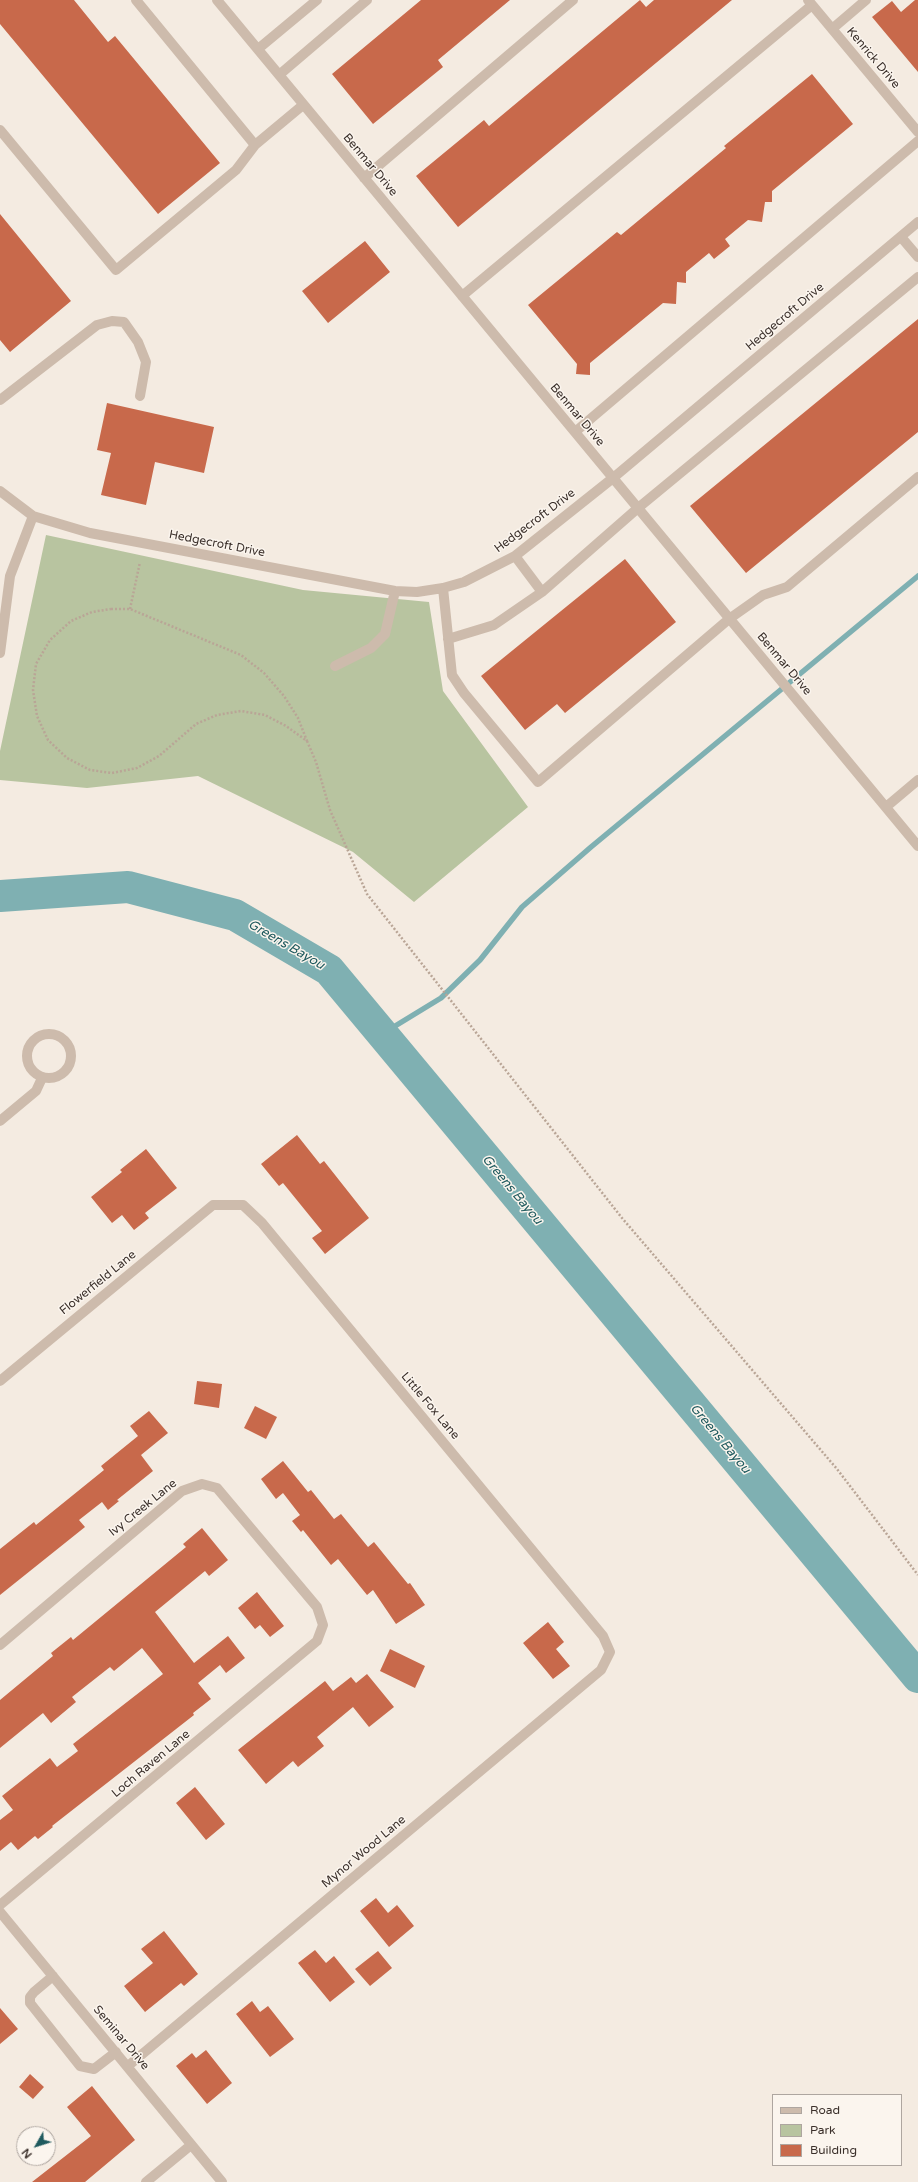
<!DOCTYPE html>
<style>
body{margin:0}
#map{position:relative;width:918px;height:2182px;overflow:hidden;background:#f4ebe1;font-family:"Varela Round",sans-serif}
canvas{display:block}
.legend{position:absolute;left:772px;top:2094px;width:130px;height:72px;box-sizing:border-box;background:#fbf5ee;border:1px solid #aea6a0;margin:0;padding:5px 7px;list-style:none;font-size:12px;color:#3b302b}
.legend li{display:flex;align-items:center;gap:8px;height:20px}
.legend b{width:20px;border:1px solid #aea6a0}
.north{position:absolute;left:16px;top:2126px;width:40px;height:40px;box-sizing:border-box;background:#fbf5ee;border:1px solid #aea6a0;border-radius:50%;rotate:231deg;font-size:11px;font-weight:700;line-height:16px;text-align:center;color:#3b302b}
.north::after{content:'';display:block;margin:auto;width:14px;height:18px;background:#1f5a5e;clip-path:polygon(50% 0,100% 100%,50% 72%,0 100%)}
</style>
<div id="map">
<canvas width="918" height="2182"></canvas>
<ul class="legend">
<li><b style="height:5px;background:#cdbbac"></b>Road</li>
<li><b style="height:11px;background:#b8c4a0"></b>Park</li>
<li><b style="height:11px;background:#c8694b"></b>Building</li>
</ul>
<div class="north">N</div>
</div>
<script>
const ctx = document.querySelector('canvas').getContext('2d');
ctx.lineJoin = 'round';
function paint(path, color) { ctx.fillStyle = color; ctx.fill(path, 'evenodd'); }
const poly = rows => new Path2D(rows.map(r => 'M' + r).join(''));
function trace(path, color, width, dash) { ctx.strokeStyle = color; ctx.lineWidth = width; ctx.lineCap = dash ? 'butt' : 'round'; ctx.setLineDash(dash || []); ctx.stroke(path); }
function label(font, color, halo, rows, align = 'center') {
  ctx.font = font + ' "Varela Round",sans-serif'; ctx.lineWidth = 3; ctx.setLineDash([]); ctx.textBaseline = 'middle'; ctx.strokeStyle = halo; ctx.fillStyle = color; for (const [text, x, y, turn = 0] of rows) {
    ctx.save(); ctx.translate(x, y); ctx.rotate((+turn || 0) * Math.PI / 180); ctx.textAlign = isNaN(turn) ? turn : align; if (halo) ctx.strokeText(text, 0, 0); ctx.fillText(text, 0, 0); ctx.restore();
  }
}
paint(poly([
 [46,535,303,590,429,602,443,691,528,807,414,902,353,852,198,776,87,788,0,780,0,751]
]), '#b8c4a0');
trace(poly([
 [382,1034,441,998,480,960,522,907,591,847,918,576]
]), '#7fb0b2', 5.5);
trace(poly([
 [0,896,128,887,235,915,329,970,918,1677]
]), '#7fb0b2', 32);
paint(poly([
 [0,0,74,0,108,42,115,36,220,163,158,214,0,24],
 [421,0,510,0,438,60,443,67,373,124,332,74],
 [640,0,646,7,654,0,732,0,458,227,416,176,484,120,489,126],
 [915,0,918,0,918,72,872,17,892,1,901,12],
 [812,74,853,124,772,191,772,202,765,202,762,222,748,220,725,239,730,246,714,259,709,253,686,272,686,283,677,282,676,304,663,303,590,363,590,375,576,374,577,364,528,305,617,232,621,235,726,148,724,146],
 [0,214,71,301,10,352,0,340],
 [365,241,390,272,328,323,302,291],
 [918,319,918,432,746,573,690,506],
 [107,403,214,427,204,473,155,462,146,505,101,495,111,453,97,450],
 [625,559,676,622,565,713,557,704,525,730,481,676],
 [297,1135,320,1164,324,1161,369,1218,325,1254,312,1238,322,1231,283,1183,279,1186,261,1164],
 [146,1149,177,1188,145,1213,149,1218,134,1230,122,1215,112,1223,91,1197,122,1172,120,1170],
 [197,1381,222,1384,219,1408,194,1404],
 [255,1406,277,1417,266,1439,244,1428],
 [149,1411,168,1433,141,1455,153,1471,117,1500,119,1501,108,1510,102,1502,79,1520,85,1527,0,1595,0,1549,34,1522,36,1525,104,1470,101,1466,138,1436,130,1426],
 [283,1461,308,1492,311,1490,334,1519,341,1514,368,1547,374,1542,408,1584,410,1583,425,1605,396,1624,373,1590,367,1595,338,1559,331,1565,303,1530,301,1532,292,1521,300,1515,283,1493,276,1499,261,1479],
 [202,1528,228,1560,209,1576,205,1571,155,1612,194,1663,228,1636,245,1658,226,1673,220,1665,198,1683,211,1699,193,1713,194,1715,52,1826,53,1827,38,1839,35,1836,18,1850,11,1842,0,1851,0,1820,13,1810,2,1796,50,1758,57,1767,78,1751,73,1744,163,1674,142,1648,114,1671,110,1667,72,1697,76,1702,51,1723,43,1713,0,1748,0,1700,53,1656,51,1653,71,1637,73,1640,186,1547,183,1544],
 [257,1592,284,1626,270,1637,260,1625,255,1629,238,1608],
 [548,1622,564,1642,556,1649,570,1666,553,1679,523,1643],
 [390,1649,425,1666,415,1688,380,1671],
 [367,1674,394,1707,369,1727,353,1707,317,1737,324,1746,298,1767,293,1761,266,1784,238,1750,325,1681,333,1691,351,1677,356,1683],
 [195,1787,225,1824,206,1840,176,1803],
 [376,1898,388,1913,397,1905,414,1926,389,1947,360,1911],
 [164,1931,198,1974,184,1986,181,1983,145,2012,124,1986,153,1963,141,1949],
 [315,1950,326,1963,334,1956,355,1982,330,2002,298,1963],
 [378,1951,392,1968,370,1986,355,1969],
 [252,2001,260,2012,268,2006,294,2039,270,2057,236,2014],
 [0,2008,18,2029,0,2044],
 [206,2050,232,2083,207,2104,176,2066,192,2053,196,2058],
 [30,2074,44,2087,33,2099,19,2087],
 [92,2086,135,2140,85,2182,32,2182,91,2136,67,2107]
]), '#c8694b');
trace(poly([
 [111,609,130,609,241,655,264,673,284,696,298,718,307,741,286,726,265,715,241,711,217,715,196,724,159,756,137,768,112,773,90,770,67,758,48,740,37,716,33,690,36,664,50,640,71,621,92,612,111,609],
 [130,609,140,562],
 [307,741,316,762,330,810,367,894,622,1218,837,1469,918,1575]
]), '#b9a596', 2.5, [2, 2]);
trace(poly([
 [136,0,255,145],
 [217,0,918,846],
 [808,0,918,132],
 [832,29,866,0],
 [258,49,317,0],
 [279,75,367,0],
 [0,130,116,270,236,170,255,145,303,105],
 [364,178,573,0],
 [901,237,918,257],
 [462,296,812,5],
 [0,400,97,325,112,321,124,322,138,342,146,362,140,396],
 [575,432,918,141],
 [0,491,33,516,90,533,395,591,417,592,443,588,464,582,515,556,613,478,918,222],
 [515,556,542,592],
 [443,588,452,675,464,693,538,782,729,619,763,595,787,587,918,477],
 [448,639,494,625,542,592,638,508,918,277],
 [0,653,10,576,33,516],
 [335,666,371,648,385,634,395,591],
 [886,807,918,780],
 '27 1056a22 22 0 1 1 44 0a22 22 0 1 1-44 0Z',
 [0,1121,36,1091,42,1078],
 [0,1381,213,1205,243,1205,262,1223,603,1636,610,1652,601,1670,128,2066],
 [0,1645,182,1491,202,1484,217,1488,317,1607,323,1625,317,1641,0,1905],
 [0,1912,222,2182],
 [53,1976,34,1992,30,1997,30,2003,80,2066,94,2069,116,2052],
 [146,2182,191,2145]
]), '#cdbbac', 10);
label('12px', '#3b302b', '#fbf5ee', [
 ["Kenrick Drive",873,58,50],
 ["Benmar Drive",370,165,50],
 ["Hedgecroft Drive",785,317,-40],
 ["Benmar Drive",577,415,50],
 ["Hedgecroft Drive",535,521,-37],
 ["Hedgecroft Drive",217,544,11],
 ["Benmar Drive",784,664,50],
 ["Flowerfield Lane",98,1283,-39],
 ["Little Fox Lane",430,1406,50],
 ["Ivy Creek Lane",143,1508,-39],
 ["Loch Raven Lane",151,1764,-40],
 ["Mynor Wood Lane",364,1852,-40],
 ["Seminar Drive",121,2038,50]
]);
label('italic 13px', '#1f5a5e', '#fbf5ee', [
 ["Greens Bayou",286,945,30],
 ["Greens Bayou",512,1190,50],
 ["Greens Bayou",720,1439,50]
]);
</script>
